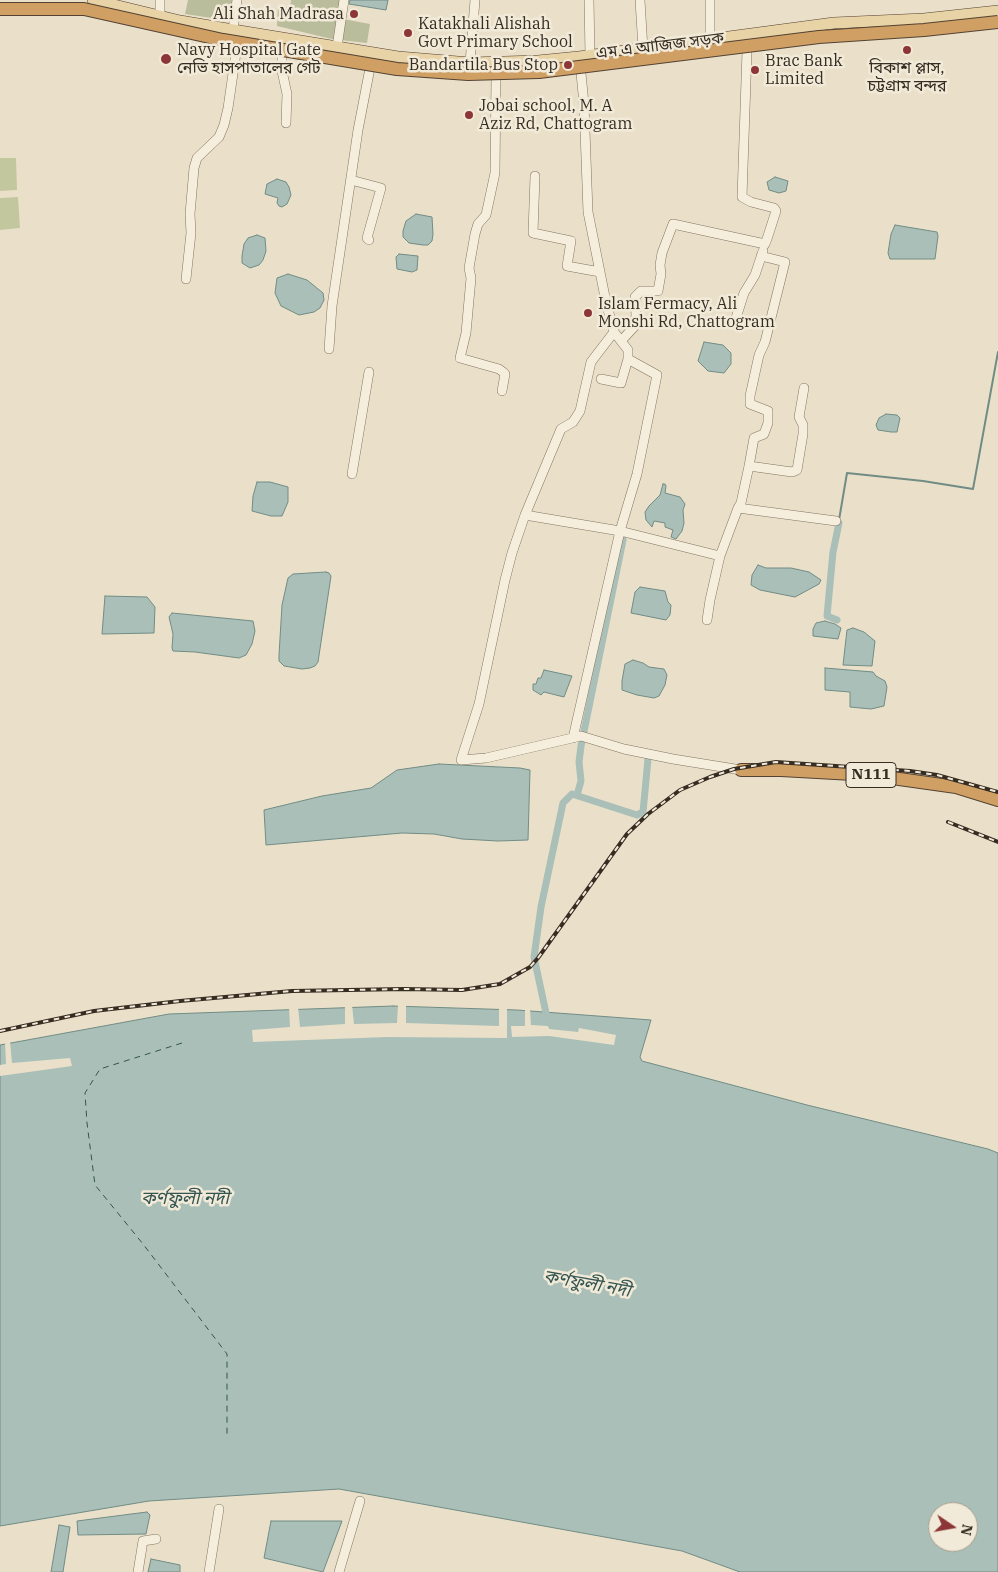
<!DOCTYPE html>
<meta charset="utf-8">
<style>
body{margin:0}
#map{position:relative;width:998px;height:1572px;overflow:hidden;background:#eae0c9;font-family:"IBM Plex Serif",serif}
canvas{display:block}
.north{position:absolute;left:928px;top:1502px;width:50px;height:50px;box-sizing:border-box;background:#f2ead8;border:1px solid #a79e8f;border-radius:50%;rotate:102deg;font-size:14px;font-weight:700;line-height:20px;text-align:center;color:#372c22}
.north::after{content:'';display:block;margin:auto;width:18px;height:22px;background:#8d3638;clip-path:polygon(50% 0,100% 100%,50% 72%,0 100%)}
</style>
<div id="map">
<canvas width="998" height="1572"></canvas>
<div class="north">N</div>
</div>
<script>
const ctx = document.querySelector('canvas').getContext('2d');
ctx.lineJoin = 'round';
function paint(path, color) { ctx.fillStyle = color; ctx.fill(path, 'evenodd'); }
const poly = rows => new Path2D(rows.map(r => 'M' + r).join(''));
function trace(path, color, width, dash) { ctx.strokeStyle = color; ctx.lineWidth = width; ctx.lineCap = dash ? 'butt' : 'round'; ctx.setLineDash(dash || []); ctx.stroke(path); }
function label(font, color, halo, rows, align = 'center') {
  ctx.font = font + ' "IBM Plex Serif","Noto Sans Bengali",serif'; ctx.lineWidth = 5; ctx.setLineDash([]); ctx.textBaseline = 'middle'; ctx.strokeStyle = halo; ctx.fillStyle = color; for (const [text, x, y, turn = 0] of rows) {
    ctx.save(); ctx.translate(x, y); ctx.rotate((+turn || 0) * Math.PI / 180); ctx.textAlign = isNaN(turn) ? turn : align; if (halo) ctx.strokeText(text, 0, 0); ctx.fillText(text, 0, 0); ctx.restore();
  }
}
paint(poly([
 [0,158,16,158,17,190,0,191],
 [18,197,20,228,0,230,0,198]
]), '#c3c79e');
paint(poly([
 [188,0,235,0,232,21,185,14],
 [291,0,342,0,336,40,277,26,278,6,290,8],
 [343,19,370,24,367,43,340,40]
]), '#b9bd9c');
const water = poly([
 [350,0,388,0,386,10,349,4,350,0],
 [775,177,788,181,786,191,779,193,769,190,767,182,775,177],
 [277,179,286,182,289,187,291,195,287,204,282,207,279,206,277,203,278,198,265,194,267,184,277,179],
 [416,214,432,217,433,234,432,241,428,245,423,245,409,243,403,237,403,231,406,221,416,214],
 [895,225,937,232,938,236,935,259,890,259,888,253,891,234,895,225],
 [257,235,265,238,266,251,263,260,259,265,250,268,242,263,242,256,244,244,248,238,257,235],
 [399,254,418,256,417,270,412,272,397,269,396,257,399,254],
 [288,274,307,280,323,293,324,300,320,308,314,312,299,315,281,306,275,293,277,278,288,274],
 [704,342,723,345,731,353,731,364,724,373,708,371,698,361,704,342],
 [886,414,897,415,900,418,897,432,891,432,878,430,876,425,879,418,886,414],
 [257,482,270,482,288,487,288,502,282,516,271,516,252,511,253,496,257,482],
 [663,484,665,484,666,486,665,493,680,497,685,504,683,510,684,523,682,531,676,539,671,537,673,530,665,527,665,523,654,521,652,527,646,520,645,512,649,506,660,495,663,484],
 [758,565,766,568,791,568,809,572,821,580,819,584,795,597,760,590,751,585,752,575,758,565],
 [326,572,329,573,331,576,318,662,315,666,310,668,302,669,284,666,279,661,279,655,282,605,288,578,293,574,326,572],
 [640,587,665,591,668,602,671,605,670,615,666,620,631,613,635,592,640,587],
 [105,596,147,597,155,607,154,633,102,634,105,596],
 [172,613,253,621,255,631,252,644,246,655,239,658,195,652,173,651,172,648,173,634,169,617,172,613],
 [825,621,835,624,841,628,838,639,813,636,813,629,816,623,825,621],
 [853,628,864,632,875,641,872,666,843,665,847,630,853,628],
 [633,660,643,663,649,667,664,669,667,675,665,685,659,696,654,698,637,695,622,690,622,681,625,664,633,660],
 [825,668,873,672,876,676,885,681,887,687,884,706,871,709,850,707,850,692,825,690,825,668],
 [544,670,572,676,564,697,544,692,541,695,533,690,533,684,536,684,538,678,541,678,544,670],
 [439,764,520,768,530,770,528,840,498,841,462,839,434,834,402,833,266,845,264,810,322,796,371,788,397,770,439,764],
 [393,1006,517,1010,651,1020,640,1057,642,1061,807,1105,988,1149,998,1153,998,1572,740,1572,682,1551,339,1489,149,1501,0,1526,0,1045,169,1014,393,1006],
 [938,1512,968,1512,968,1542,938,1542,938,1512],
 [147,1512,150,1515,146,1534,78,1535,77,1521,147,1512],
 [271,1521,342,1521,323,1572,264,1558,271,1521],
 [59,1525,70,1527,63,1572,51,1572,59,1525],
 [151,1559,180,1565,180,1572,148,1572,151,1559]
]);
paint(water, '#a9bfb8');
trace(water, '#718c85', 1);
paint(poly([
 [401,1003,406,1004,406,1023,499,1026,499,1007,507,1007,507,1038,387,1037,253,1042,252,1030,290,1027,289,1007,298,1007,300,1027,345,1024,345,1005,352,1005,354,1024,397,1023,398,1004],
 [525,1009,530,1009,531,1025,548,1026,549,1029,578,1032,579,1028,616,1035,614,1045,549,1036,512,1037,511,1026,525,1026],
 [10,1041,12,1063,70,1058,72,1066,0,1076,0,1065,6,1064,5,1042]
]), '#eae0c9');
trace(poly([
 [839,520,847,473,923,481,973,489,998,352]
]), '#718c85', 2);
trace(poly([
 [837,620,827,616,833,552,839,523],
 [577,795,581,781,579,762,581,746,623,540],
 [545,1021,546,1013,534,957,541,907,563,803,572,794,637,815,643,812,648,759]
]), '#a9bfb8', 7);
trace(poly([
 [182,1043,100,1069,85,1093,87,1123,95,1185,143,1244,227,1354,227,1438]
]), '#335552', 1, [6, 5]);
const minor = poly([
 [589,0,590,56],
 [640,0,643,49],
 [710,0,710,33,712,40],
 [160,16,160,0],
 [233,30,237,0],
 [337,47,344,0],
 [282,53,282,71,287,94,286,123],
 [470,63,475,0],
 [496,78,495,173,486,215,478,224,475,234,469,268,471,278,466,333,460,358,499,369,503,372,505,374,502,391],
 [535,176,533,233,571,241,567,266,600,272],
 [351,180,381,188,367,238,369,240],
 [186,279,191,233,190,214,194,168,197,158,219,137,224,125,228,108,237,46],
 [735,321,744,293,755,275,763,251],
 [614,332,591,362,580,411,573,422,561,429,525,515,512,553,505,580,479,704,461,760,486,758,581,736,624,749,673,759,741,770],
 [621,341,634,327,636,315,635,297,641,291,658,291,661,274,660,265,662,253,673,224,765,244,767,239,776,211,774,208,751,202,742,197,747,51],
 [329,349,332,306,358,130,370,68],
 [601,379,621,383,628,359],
 [749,466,792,472,797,470,803,434,803,425,799,417,804,388],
 [352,474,369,372],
 [738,508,741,503,749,466,754,438,764,434,768,423,768,411,750,404,750,396,759,355,765,342,785,262,761,256],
 [525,515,620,531,720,556],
 [707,620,710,600,720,556,738,508,836,521],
 [573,738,620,531,637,474,657,375,628,359,628,350,614,332,606,302,588,212,584,104,580,63],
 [138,1572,143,1541,156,1539],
 [209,1572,219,1509],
 [339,1572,360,1501]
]);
const major = poly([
 [93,0,180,21,233,30,398,57,470,63,538,61,579,57,834,23,924,19,998,11]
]);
const highway = poly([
 [741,770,781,770,871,775,956,787,998,800]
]);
trace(minor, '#847360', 10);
trace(major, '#534233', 12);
trace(highway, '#534233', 14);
trace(minor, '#f5eedc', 9);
trace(major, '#e8d3a6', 11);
trace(highway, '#cf9f64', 12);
const rail = poly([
 [948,822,998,842],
 [0,1031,94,1011,180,1001,292,991,404,989,462,990,500,984,530,967,538,958,627,834,648,814,680,790,710,777,734,769,776,762,910,771,937,775,998,792]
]);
trace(rail, '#372c22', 4);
trace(rail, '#f2ead8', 2, [5.5]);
const highwayBridge = poly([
 [0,9,84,9,223,40,397,69,468,74,539,72,819,37,924,30,998,22]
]);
trace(highwayBridge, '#534233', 14, []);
trace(highwayBridge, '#cf9f64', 12);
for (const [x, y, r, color] of [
 [354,14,5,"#8d3638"],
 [408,33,5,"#8d3638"],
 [907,50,5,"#8d3638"],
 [166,59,6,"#8d3638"],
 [568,65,5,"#8d3638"],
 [755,70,5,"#8d3638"],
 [469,115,5,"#8d3638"],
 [588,313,5,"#8d3638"]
]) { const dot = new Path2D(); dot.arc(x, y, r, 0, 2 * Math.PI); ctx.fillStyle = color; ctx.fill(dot); trace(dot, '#f2ead8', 2); }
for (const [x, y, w] of [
 [871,775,50]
]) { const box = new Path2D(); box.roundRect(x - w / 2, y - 12.5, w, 25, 4); ctx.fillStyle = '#f2ead8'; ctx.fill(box); trace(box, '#372c22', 1); }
label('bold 15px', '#372c22', null, [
 ["N111",871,775]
]);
label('16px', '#372c22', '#f2ead8', [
 ["Ali Shah Madrasa",344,14,"right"],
 ["Katakhali Alishah",418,24],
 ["Govt Primary School",418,42],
 ["Navy Hospital Gate",177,50],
 ["নেভি হাসপাতালের গেট",177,68],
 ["Brac Bank",765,61],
 ["Limited",765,79],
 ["Bandartila Bus Stop",558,65,"right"],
 ["বিকাশ প্লাস,",907,68,"center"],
 ["চট্টগ্রাম বন্দর",907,86,"center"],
 ["Jobai school, M. A",479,106],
 ["Aziz Rd, Chattogram",479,124],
 ["Islam Fermacy, Ali",598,304],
 ["Monshi Rd, Chattogram",598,322]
], 'left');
label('16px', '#372c22', '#f2ead8', [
 ["এম এ আজিজ সড়ক",660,46,-7]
]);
label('italic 18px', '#335552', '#f2ead8', [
 ["কর্ণফুলী নদী",185,1199],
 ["কর্ণফুলী নদী",587,1284,10]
]);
</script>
